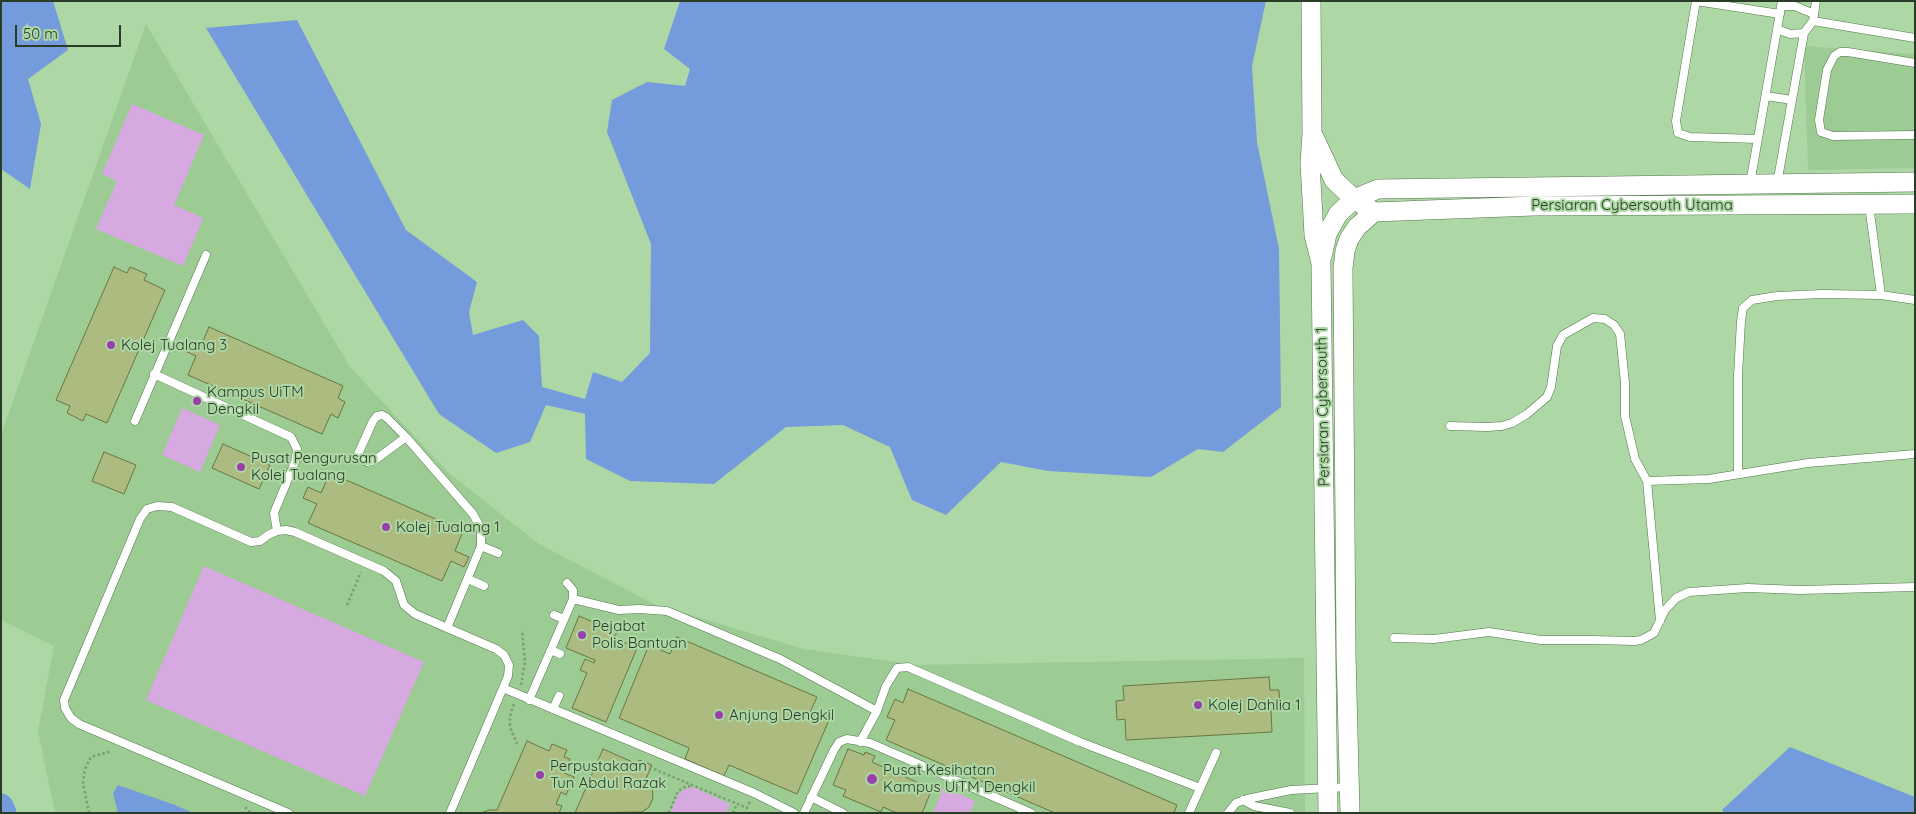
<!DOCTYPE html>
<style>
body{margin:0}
#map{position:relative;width:1916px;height:814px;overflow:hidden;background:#add7a5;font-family:Quicksand,sans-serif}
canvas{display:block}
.frame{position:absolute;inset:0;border:2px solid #2a3b27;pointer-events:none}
.scale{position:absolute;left:15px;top:25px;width:106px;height:22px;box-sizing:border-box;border:2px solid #2a3b27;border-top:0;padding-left:6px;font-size:15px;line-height:18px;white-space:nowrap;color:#2a3b27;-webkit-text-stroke:4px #add7a5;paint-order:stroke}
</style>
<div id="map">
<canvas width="1916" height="814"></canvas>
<div class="frame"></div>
<div class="scale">50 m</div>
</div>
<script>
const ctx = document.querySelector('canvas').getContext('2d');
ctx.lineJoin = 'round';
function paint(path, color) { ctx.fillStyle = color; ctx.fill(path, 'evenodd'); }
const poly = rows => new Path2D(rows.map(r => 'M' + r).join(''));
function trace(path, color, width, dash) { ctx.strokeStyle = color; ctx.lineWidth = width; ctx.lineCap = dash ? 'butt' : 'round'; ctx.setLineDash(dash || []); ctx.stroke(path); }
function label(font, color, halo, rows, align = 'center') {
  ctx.font = font + ' Quicksand,sans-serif'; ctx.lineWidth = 4; ctx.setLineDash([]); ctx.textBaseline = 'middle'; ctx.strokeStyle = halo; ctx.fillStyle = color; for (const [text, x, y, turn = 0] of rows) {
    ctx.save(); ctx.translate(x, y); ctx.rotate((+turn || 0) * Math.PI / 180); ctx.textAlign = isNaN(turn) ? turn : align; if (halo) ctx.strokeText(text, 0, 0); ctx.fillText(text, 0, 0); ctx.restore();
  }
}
paint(poly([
 [146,24,350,367,449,473,539,544,654,604,803,649,917,665,1304,658,1305,813,55,813,38,731,54,646,1,620,1,435],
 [1804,46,1915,54,1915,168,1808,170]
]), '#9dcb94');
paint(poly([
 [132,104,204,135,174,205,203,218,183,266,96,229,117,181,102,174],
 [182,408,220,425,200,472,162,455],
 [204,566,424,662,365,796,146,700],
 [693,787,730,804,726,813,670,813,679,793,685,789],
 [944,787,975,801,970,813,933,813]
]), '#d6a9e0');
paint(poly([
 [1,1,53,1,68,50,28,79,41,124,30,189,1,169],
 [680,1,1266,1,1252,66,1257,142,1279,249,1281,407,1223,452,1198,449,1151,477,1048,471,1001,462,946,515,912,500,890,447,843,425,786,427,714,484,630,481,586,459,585,414,546,405,530,442,496,453,439,414,206,28,297,20,406,230,477,282,469,312,473,335,523,320,539,336,542,387,585,399,593,372,622,382,650,353,651,244,607,132,612,100,647,82,685,86,690,69,664,49],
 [1790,747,1915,797,1915,813,1724,813,1722,810],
 [118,785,175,805,193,813,118,813,113,793]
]), '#749bdc');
trace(poly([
 [1,806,4,813]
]), '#749bdc', 25);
const building = poly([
 [114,267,127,273,130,267,147,274,144,280,165,290,107,423,86,414,83,421,67,413,70,406,56,400,114,267],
 [209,327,343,386,338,398,345,402,338,418,331,414,322,434,188,375,196,356,183,350,187,340,201,346,209,327],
 [223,444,270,465,259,489,212,468,223,444],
 [104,452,136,465,124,494,92,481,104,452],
 [330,473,463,531,455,551,469,557,464,567,451,561,442,581,308,523,317,504,303,498,308,487,321,493,330,473],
 [579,616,617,632,614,638,637,648,606,722,572,708,587,673,580,670,585,659,594,663,595,660,566,648,579,616],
 [677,637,817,697,810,712,829,720,797,794,729,765,724,776,685,759,689,748,619,718,649,645,670,654,677,637],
 [1269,677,1270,690,1279,690,1280,709,1271,710,1272,732,1126,740,1125,719,1117,720,1116,701,1124,700,1123,686,1269,677],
 [908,689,1177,805,1174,813,1055,813,886,740,895,720,887,717,895,699,903,703,908,689],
 [527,741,549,751,552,744,567,750,564,757,570,759,564,773,574,777,566,795,561,792,556,804,562,806,559,813,481,813,489,810,497,810,527,741],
 [603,749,637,764,639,760,652,765,645,781,652,788,653,798,649,807,642,812,575,813,603,749],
 [848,749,864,755,865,752,875,756,872,762,932,789,922,813,897,813,883,807,881,812,843,796,846,790,833,785,848,749]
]);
paint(building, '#acbb80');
trace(building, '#69773f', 1);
const service = poly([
 [1781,6,1795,6,1814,14],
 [1813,21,1915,38],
 [1777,29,1790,34,1804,33],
 [1915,63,1848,52,1840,52,1834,56,1827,70,1819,120,1821,132,1833,136,1915,135],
 [1766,96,1792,100],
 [1758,139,1690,137,1678,133,1676,121,1696,1,1780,14],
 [1750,184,1782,1],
 [1777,184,1804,33,1813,21,1816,1],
 [1869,205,1881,295,1915,300],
 [154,374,291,437,297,449,295,462,274,513,277,531],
 [135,421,206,255],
 [1450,426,1487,427,1502,426,1512,423,1527,414,1547,397,1551,387,1557,346,1563,335,1593,318,1605,319,1614,325,1620,334,1625,383,1625,416,1635,459,1647,481],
 [406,437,375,460,367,462,361,459,358,454,373,421,377,416,382,415,386,417,406,437,473,514,481,529,481,546,447,628],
 [1738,474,1738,375,1741,321,1743,308,1752,300,1777,296,1822,294,1881,295],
 [481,546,498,553],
 [468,579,484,586],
 [573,599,619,610,639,609,667,611,780,659,877,711],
 [554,615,564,619],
 [1660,621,1647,481,1709,479,1808,463,1915,454],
 [1394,638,1434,639,1489,632,1541,640,1593,640,1635,641,1641,640,1654,633,1665,610,1676,598,1689,592,1748,588,1800,590,1915,587],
 [551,650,560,654],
 [529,700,573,599,573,590,567,583],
 [553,709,559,696],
 [860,742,877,711,886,686,897,668,908,667,1080,742,1200,788],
 [811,797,843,813],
 [1243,800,1254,806,1290,813],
 [288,813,79,724,71,718,65,708,64,700,140,519,147,509,157,506,172,507,251,542,260,541,268,535,277,531,286,530,295,532,384,571,396,581,404,605,415,614,496,649,504,655,509,665,508,676,503,688,754,793,794,813],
 [450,813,503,688],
 [804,813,834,750,839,742,847,739,870,743,1031,813],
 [1189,813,1216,753],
 [1228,813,1236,803,1247,799,1291,790,1349,787]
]);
const tertiary = poly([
 [1311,1,1312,134,1310,163,1314,235,1321,263,1328,813],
 [1314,137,1334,180,1354,199,1374,212,1534,206,1915,204],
 [1322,257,1327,234,1338,214,1354,199,1378,189,1915,182],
 [1350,813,1346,653,1343,268,1345,251,1349,239,1357,227,1374,212]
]);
trace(service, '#517749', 9);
trace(tertiary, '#517749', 20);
trace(poly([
 [347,605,361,572],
 [521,685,525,662,522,630],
 [514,704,510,716,510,727,517,744],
 [654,769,747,808,750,801],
 [245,807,251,813],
 [89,813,83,783,85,769,91,757,112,751],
 [669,813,678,791,685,787,691,786],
 [733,813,737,804]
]), '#7c9d76', 2.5, [2.5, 2.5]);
trace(service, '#fff', 8);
trace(tertiary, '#fff', 19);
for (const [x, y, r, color] of [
 [111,345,5,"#9940ac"],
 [197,401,5,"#9940ac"],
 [241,467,5,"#9940ac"],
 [386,527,5,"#9940ac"],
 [582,635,5,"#9940ac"],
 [1198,705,5,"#9940ac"],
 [719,715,5,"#9940ac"],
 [540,775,5,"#9940ac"],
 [872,779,6,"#9940ac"]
]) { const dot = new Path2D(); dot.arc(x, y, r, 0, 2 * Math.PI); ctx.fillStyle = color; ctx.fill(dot); trace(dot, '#add7a5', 2); }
label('15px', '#2a3b27', '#add7a5', [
 ["Persiaran Cybersouth Utama",1632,205],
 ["Persiaran Cybersouth 1",1323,407,-91]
]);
label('15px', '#2a3b27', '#add7a5', [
 ["Kolej Tualang 3",121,345],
 ["Kampus UiTM",207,392],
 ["Dengkil",207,409],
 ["Pusat Pengurusan",251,458],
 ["Kolej Tualang",251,475],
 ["Kolej Tualang 1",396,527],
 ["Pejabat",592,626],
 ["Polis Bantuan",592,643],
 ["Kolej Dahlia 1",1208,705],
 ["Anjung Dengkil",729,715],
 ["Perpustakaan",550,766],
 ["Tun Abdul Razak",550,783],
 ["Pusat Kesihatan",883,770],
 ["Kampus UiTM Dengkil",883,787]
], 'left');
</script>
